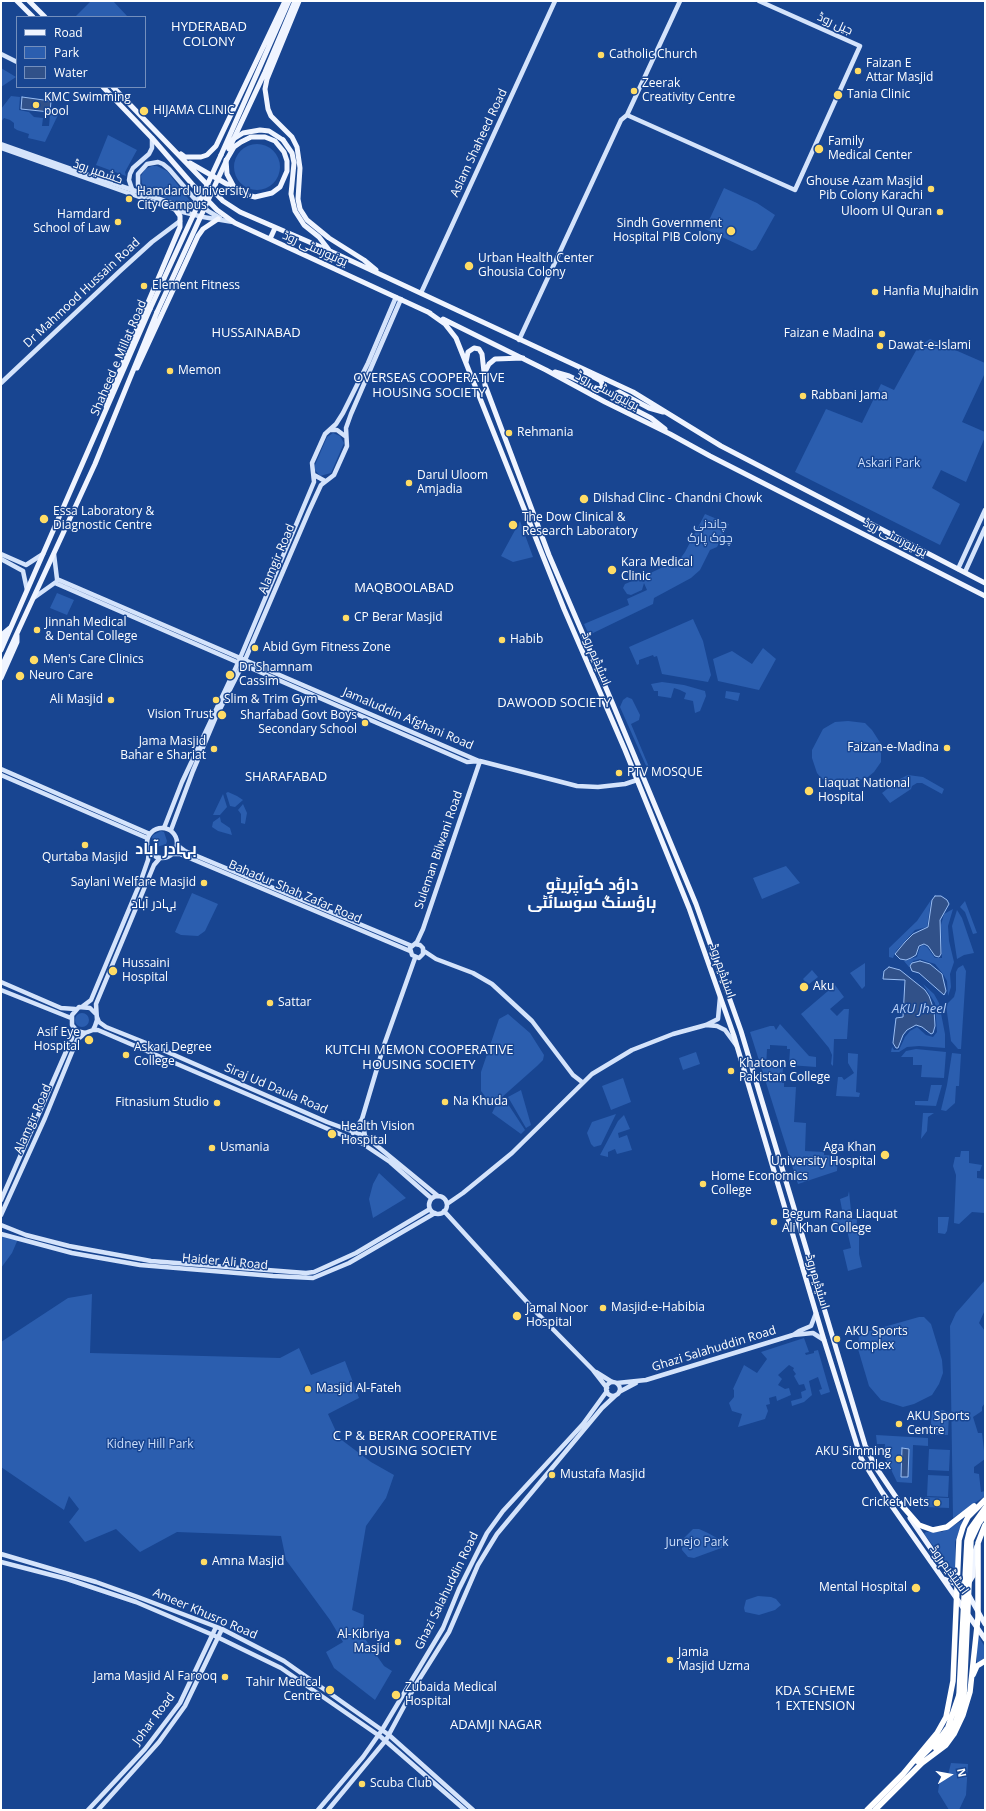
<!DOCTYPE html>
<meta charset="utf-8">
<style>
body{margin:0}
#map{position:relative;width:986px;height:1811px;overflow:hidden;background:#184591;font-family:"Open Sans",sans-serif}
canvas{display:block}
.frame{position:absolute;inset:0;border:2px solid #fff;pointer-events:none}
.legend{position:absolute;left:16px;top:16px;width:130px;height:72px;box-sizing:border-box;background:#184591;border:1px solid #748fbd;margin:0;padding:5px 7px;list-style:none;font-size:12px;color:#fff}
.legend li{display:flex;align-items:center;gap:8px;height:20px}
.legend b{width:20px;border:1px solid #748fbd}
.north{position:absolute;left:930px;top:1755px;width:40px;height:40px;-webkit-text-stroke:3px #184591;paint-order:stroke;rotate:79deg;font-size:11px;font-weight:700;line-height:16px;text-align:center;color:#fff}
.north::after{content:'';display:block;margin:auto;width:14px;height:18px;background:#fff;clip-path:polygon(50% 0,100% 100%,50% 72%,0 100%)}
</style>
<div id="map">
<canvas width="986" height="1811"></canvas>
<div class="frame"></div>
<ul class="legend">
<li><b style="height:5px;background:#eff4ff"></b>Road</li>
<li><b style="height:11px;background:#2b5eaf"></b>Park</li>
<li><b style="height:11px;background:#315189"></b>Water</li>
</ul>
<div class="north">N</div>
</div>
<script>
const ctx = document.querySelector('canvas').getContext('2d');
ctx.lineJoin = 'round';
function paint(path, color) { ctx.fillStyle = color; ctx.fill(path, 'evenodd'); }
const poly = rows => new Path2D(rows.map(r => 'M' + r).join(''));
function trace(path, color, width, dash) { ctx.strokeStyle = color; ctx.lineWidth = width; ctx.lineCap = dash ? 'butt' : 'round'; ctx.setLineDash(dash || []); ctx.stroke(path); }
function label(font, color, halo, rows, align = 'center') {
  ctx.font = font + ' "Open Sans",Cairo,sans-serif'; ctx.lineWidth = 3; ctx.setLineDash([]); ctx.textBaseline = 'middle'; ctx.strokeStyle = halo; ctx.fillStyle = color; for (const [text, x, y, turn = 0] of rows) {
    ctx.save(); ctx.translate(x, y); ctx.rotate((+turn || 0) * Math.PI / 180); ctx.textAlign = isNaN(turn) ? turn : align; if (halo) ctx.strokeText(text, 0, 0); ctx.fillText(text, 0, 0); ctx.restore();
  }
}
paint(poly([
 [91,1,113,1,128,17,75,17],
 [1,68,16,77,1,87],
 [11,96,20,97,19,110,29,112,34,117,43,118,42,126,49,126,50,115,58,115,45,142,28,138,29,134,17,130,14,128,14,123,10,120,4,118,1,122,1,109],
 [108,135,137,150,125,172,126,176,96,165],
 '234 167a23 23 0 1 1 46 0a23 23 0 1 1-46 0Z',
 [152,166,157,166,167,171,191,202,185,204,178,203,145,190,142,183,141,176,145,169],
 [724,188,757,203,775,215,756,249,752,251,705,229],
 [930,339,985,363,985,373,962,422,985,432,985,437,966,482,941,470,932,488,960,504,940,545,795,472,826,409,862,423,881,384,894,390,918,347],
 [333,433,340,436,344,443,331,473,320,476,315,470,315,465,327,437],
 [705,514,729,524,717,547,710,550,700,570,691,578,654,598,653,604,589,635,584,624,629,605,627,599,647,590,644,583,642,590,631,595,627,594,623,588,625,584,637,579,644,582,642,577,680,559,685,552],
 [520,521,533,557,513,562,501,556],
 [57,593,74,600,67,615,50,608],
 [693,619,703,641,711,675,708,682,662,674,657,656,654,657,653,655,639,660,639,664,637,665,629,647],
 [763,648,776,659,759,690,718,681,713,659,732,651,752,664],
 [662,682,684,685,705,691,706,696,700,711,695,713,693,701,684,699,686,693,680,690,674,688,671,698,658,696,658,691,654,691,651,684],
 [726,691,740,693,738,701,725,698],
 [627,697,632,699,640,715,639,720,631,724,649,767,647,768,620,707,623,700],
 [848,721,865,723,872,730,881,744,881,762,874,772,868,777,846,785,836,785,821,778,817,773,812,758,812,750,823,729,835,722],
 [908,775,923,777,944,789,942,794,922,783,917,783,912,786,911,789,890,803,882,793,900,779],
 [228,792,237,796,243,800,235,807,230,806,226,793],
 [223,794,227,807,220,815,213,815],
 [243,804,247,813,245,824,241,823,241,814,238,810],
 [220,817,221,822,230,828,232,835,218,831,212,827,213,822],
 [161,831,164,832,167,841,166,844,157,847,155,846,152,837,153,835],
 [786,866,800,883,762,899,753,878],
 [192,893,218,904,205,931,198,936,181,935,175,932],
 [931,900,927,927,915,930,896,951,893,958,889,957,889,948,917,921],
 [965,901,977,933,973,934,965,912,960,907],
 [953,909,948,926,949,941,954,962,950,974,951,987,948,996,947,981,943,974,935,964,920,959,913,961,909,967,904,961,917,957,920,947,923,945,927,947,935,958,942,958,941,925,944,914],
 [957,910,962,918,974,953,964,955,957,959,952,926],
 [865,963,865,986,862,989,850,973],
 [963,965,966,971,961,1049,958,1049,951,1041,946,1005,954,997,956,990,956,972,958,968],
 [812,970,818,977,808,985,803,979],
 [923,984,934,994,939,1003,945,1034,945,1048,919,1046,907,1047,899,1052,891,1052,892,1047,894,1050,899,1050,905,1037,910,1031,917,1027,926,1035,933,1037,937,1032,935,1003],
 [835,985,844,997,830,1009,837,1016,844,1009,849,1009,847,1039,834,1039,833,1066,831,1064,832,1055,829,1048,801,1014],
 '75 1020a7 7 0 1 1 14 0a7 7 0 1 1-14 0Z',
 [508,1014,530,1033,544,1055,543,1060,537,1066,501,1098,487,1099,481,1091,481,1072,499,1019],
 [780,1024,809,1056,816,1057,816,1067,789,1065,790,1049,787,1049,787,1046,770,1045,770,1049,767,1049,766,1067,783,1068,782,1083,784,1083,784,1087,796,1087,794,1122,806,1123,805,1151,824,1152,824,1155,838,1156,837,1171,798,1184,750,1032,770,1026,774,1026,776,1030],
 [916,1049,946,1052,944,1078,921,1077,922,1065,913,1065,913,1057,901,1057,906,1051],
 [696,1052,700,1064,683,1070,679,1058],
 [848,1053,858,1054,856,1092,860,1093,859,1097,836,1096,838,1077,842,1077,844,1080,854,1073,848,1063],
 [952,1053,961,1054,959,1086,956,1086,955,1103,946,1111,941,1110,947,1085],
 [623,1078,631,1102,611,1110,602,1086],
 [931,1085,942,1085,936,1106,915,1105,915,1101,928,1101],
 [521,1090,531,1125,526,1128,508,1097],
 [506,1101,525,1130,521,1134,492,1113,495,1107],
 [923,1113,934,1113,928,1117,927,1131,921,1139],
 [616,1114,601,1145,594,1147,591,1144,587,1133,592,1122],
 [624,1115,630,1129,618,1133,619,1138,627,1135,632,1150,617,1154,615,1149,608,1152,608,1157,600,1155,618,1121],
 [961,1151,969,1151,969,1163,982,1165,980,1171,977,1171,977,1178,985,1179,985,1213,972,1212,959,1224,954,1223,956,1175,953,1166,955,1157,960,1157],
 [379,1173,406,1198,373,1218,369,1199,373,1184],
 [849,1191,851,1211,853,1211,853,1219,857,1219,856,1231,859,1232,859,1254,862,1267,848,1271,843,1250,851,1248,847,1230,836,1232,832,1218,843,1215,840,1199,848,1196],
 [938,1217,949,1217,947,1231,945,1234,938,1233],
 [1,1233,18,1239,12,1253,1,1268],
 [985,1280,985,1310,979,1323,985,1331,985,1403,982,1407,982,1411,973,1417,978,1433,982,1433,985,1459,974,1467,974,1473,979,1474,981,1492,985,1491,985,1496,953,1518,950,1326,956,1313],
 [92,1294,90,1353,280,1358,299,1348,311,1375,345,1361,359,1398,328,1414,339,1438,371,1462,394,1475,386,1498,366,1526,352,1610,364,1615,363,1636,384,1666,392,1671,375,1700,334,1668,326,1652,343,1642,330,1620,286,1560,281,1536,177,1532,140,1552,116,1529,85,1542,69,1522,79,1509,69,1496,64,1510,1,1467,1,1342,68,1298],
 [919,1317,924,1317,931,1324,942,1360,943,1373,939,1384,932,1395,914,1404,903,1407,881,1400,869,1386,858,1349,859,1334],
 [804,1338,809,1352,805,1353,806,1355,814,1353,814,1351,818,1350,830,1392,821,1395,819,1390,822,1389,818,1377,809,1381,812,1395,804,1402,792,1406,791,1401,802,1398,801,1392,806,1390,804,1384,799,1385,794,1376,796,1374,793,1370,794,1368,789,1365,778,1375,782,1379,778,1385,785,1389,789,1388,791,1395,777,1401,776,1396,769,1398,770,1404,766,1405,768,1411,765,1419,738,1427,742,1414,732,1411,729,1403,734,1397,734,1390,733,1389,744,1365,757,1373,767,1359,761,1352],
 [943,1410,949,1413,948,1435,930,1435,932,1411],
 [876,1435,928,1438,928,1446,913,1445,912,1483,897,1482,884,1455,885,1444,877,1444],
 [929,1449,950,1450,949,1471,928,1470],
 [928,1475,949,1476,948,1497,927,1496],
 [925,1497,949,1498,949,1508,925,1507],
 [963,1520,955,1542,956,1568,955,1569,949,1566,924,1534,926,1532,942,1532],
 [693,1529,699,1529,708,1533,722,1541,724,1547,694,1558,688,1557,682,1550,682,1544,684,1538],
 [758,1596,771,1597,776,1599,781,1605,775,1610,759,1615,745,1612,744,1608,746,1600],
 [977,1634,985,1647,985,1657,977,1664],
 [951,1763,968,1764,966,1795,959,1810,949,1810,938,1792,940,1779,947,1779]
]), '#2b5eaf');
const water = poly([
 [22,97,51,101,50,112,21,109,22,97],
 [935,896,941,896,947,900,949,904,940,920,941,954,939,957,935,956,928,946,924,944,919,946,916,955,911,958,906,960,900,959,895,954,905,942,913,934,928,927,932,900,935,896],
 [920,961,930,964,942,974,946,991,944,995,919,973,912,971,910,966,912,963,920,961],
 [889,967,900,970,925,990,929,996,934,1010,935,1026,933,1033,931,1034,922,1027,916,1025,907,1030,903,1035,898,1048,896,1048,893,1043,896,1018,903,1017,905,980,883,979,884,971,889,967],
 [902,1448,909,1449,908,1477,901,1477,902,1448]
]);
paint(water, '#315189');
trace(water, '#99bdf2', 1);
trace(poly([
 [1,54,17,62],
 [627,115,795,190,860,46,759,1],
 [1,144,97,178],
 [1,148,179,211,203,217,233,222],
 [133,192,129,180,130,174,133,168,149,154,152,148,152,138],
 [145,194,138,185,138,174,147,164,158,162,163,164,169,169,193,197,208,211,220,218],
 [421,293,555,1],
 [519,340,621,120,627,115,680,1],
 [1,383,120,271,152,242,180,221],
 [330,430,337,430,345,436],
 [314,475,325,481],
 [1,554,26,565],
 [54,554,57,579],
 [1,559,23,571],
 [26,565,43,554],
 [958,569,985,510],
 [23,571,27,590],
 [965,572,985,528],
 [57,579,479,761],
 [55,583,467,762,480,761,577,786,598,787,625,784,637,780],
 [35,597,56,582],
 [1,769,150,834],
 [1,775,147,838],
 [164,828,182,782,238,663,314,482,312,463,325,434,336,424,343,413,368,363,396,297],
 '147 843a15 15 0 1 1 30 0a15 15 0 1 1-30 0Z',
 [171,830,193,771,215,719,245,660,309,511,321,485,334,475,347,446,346,428,351,414,401,299],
 [177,845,185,851,412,946],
 [171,854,180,854,410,951],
 [415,944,420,945,423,948,423,954,419,958,412,955,410,948,417,942,423,929,480,761],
 [424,951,436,959,473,973,492,984,532,1021,573,1075,582,1082],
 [1,982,61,1008,75,1009],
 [1,990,71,1018],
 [83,1006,91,1000,140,883,148,860,149,850],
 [96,1014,90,1008,79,1007,72,1015,72,1025,77,1031,85,1033,93,1030,95,1026,97,1020,96,1004,154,865,160,858],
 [97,1017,99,1022,106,1027,156,1047,327,1122,365,1136,438,1196],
 [706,1025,717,1026,725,1030,736,1045],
 [93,1030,98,1030,363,1144,390,1162,431,1198],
 [362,1119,365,1136,363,1144],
 [353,1133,362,1119,384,1045,415,958],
 '429 1205a9 9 0 1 1 18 0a9 9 0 1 1-18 0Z',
 [1,1200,72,1038,74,1028],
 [447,1204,463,1193,512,1153,592,1074,632,1050,673,1034,706,1025,718,1019,720,997],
 [444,1211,537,1313,593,1370,607,1388],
 [1,1215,45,1118,77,1040,85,1033],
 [1,1225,26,1235,69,1246,151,1261,306,1273,314,1272,356,1253,430,1209],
 [1,1234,72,1253,140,1265,273,1276,313,1278,349,1263,435,1213],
 [793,1335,799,1331,811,1326,816,1313],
 [596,1372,612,1382],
 '606 1389a7 7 0 1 1 14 0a7 7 0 1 1-14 0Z',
 [617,1383,646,1380,793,1335,813,1333,824,1340],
 [619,1392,636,1383],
 [1,1554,96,1582,138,1597,222,1629,284,1661,389,1735,473,1810],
 [1,1562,67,1579,136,1602,213,1635,281,1668,381,1737,465,1810],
 [88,1810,145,1749,180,1703,216,1627],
 [98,1810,159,1742,185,1706,222,1629],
 [318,1810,363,1757,382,1730,443,1628,459,1589,487,1533,503,1511,583,1424,607,1391],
 [328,1810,386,1740,415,1686,449,1632,478,1565,497,1534,602,1408,616,1395]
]), '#d4e3fb', 4.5);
trace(poly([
 [17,1,33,17],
 [29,1,45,17],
 [299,1,267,79,265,89,268,109,271,116,292,137,297,147,300,168,298,199,300,209,307,220,329,238,364,260,376,270],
 [103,87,152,138,192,184,217,210,235,223,430,313],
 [113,87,223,201,240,212,330,251,633,392,721,446,985,583],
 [283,140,292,153,294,163,291,194,295,211,304,225,319,237,329,250],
 [229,149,265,72,295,1],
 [181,154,185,157,201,157,207,155,216,146,285,1],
 [221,155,289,1],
 [226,160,227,174,235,189],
 [190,163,244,194,255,197,272,193,280,187,287,171,287,161,284,152,275,141,265,137,251,137,241,142,234,147,227,159],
 [270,239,275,228],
 [428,312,445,324,456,338,564,609,625,750,689,908,734,1036,824,1340,861,1458,882,1492,985,1639],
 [443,319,546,370,605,402,670,434,710,456,985,596],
 [523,358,495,359,489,364,484,374,485,385,549,555,612,702,696,904,741,1031,865,1445,875,1466,900,1503],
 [466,362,468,352,474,348,479,349,482,354,484,372],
 [137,368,198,236,203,229,218,219],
 [555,372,569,376,595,388,599,389,603,387,601,381,581,370],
 [106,406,127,352,180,227,180,216,175,209],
 [663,412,649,408,619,392,614,394,616,400,651,418,665,429],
 [1,640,4,633,10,628],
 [1,650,150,309],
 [1,668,95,464,157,312],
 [1,678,17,642,17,635],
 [910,1518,938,1559,967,1592,985,1624],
 [944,1579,961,1586],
 [968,1584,973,1576,974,1554,977,1546]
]), '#eff4ff', 5);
trace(poly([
 [898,1501,919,1525,933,1530,947,1527,974,1506],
 [973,1675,977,1666,985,1661],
 [936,1749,948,1735,956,1721,964,1696],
 [917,1761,940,1738,948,1727,959,1695],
 [922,1763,946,1745,954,1734,963,1715,970,1692,978,1617,978,1543,985,1525],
 [867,1810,903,1774,937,1733,946,1717,953,1681,959,1540,963,1527,968,1517,985,1500],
 [875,1810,924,1761]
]), '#fff', 5.5);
trace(poly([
 [97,178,183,207,193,205,199,198]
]), '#d4e3fb', 4.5);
trace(poly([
 [227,143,243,133,260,130,269,131,283,140],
 [150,309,221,155],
 [157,312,227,159]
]), '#eff4ff', 5);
trace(poly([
 [959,1695,967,1541,970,1529,985,1508],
 [964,1696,971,1540,979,1523,985,1515]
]), '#fff', 5.5);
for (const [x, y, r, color] of [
 [601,55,4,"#ffdc65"],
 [858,71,4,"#ffdc65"],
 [634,91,4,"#ffdc65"],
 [838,95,5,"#ffdc65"],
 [36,105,4,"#ffdc65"],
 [144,111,5,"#ffdc65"],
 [819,149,5,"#ffdc65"],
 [931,189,4,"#ffdc65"],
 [129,199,4,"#ffdc65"],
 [940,212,4,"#ffdc65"],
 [118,222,4,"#ffdc65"],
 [731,231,5,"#ffdc65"],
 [469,266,5,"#ffdc65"],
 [144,286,4,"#ffdc65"],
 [875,292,4,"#ffdc65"],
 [882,334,4,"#ffdc65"],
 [880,346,4,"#ffdc65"],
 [170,371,4,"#ffdc65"],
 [803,396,4,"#ffdc65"],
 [509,433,4,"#ffdc65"],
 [409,483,4,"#ffdc65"],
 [584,499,5,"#ffdc65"],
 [44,519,5,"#ffdc65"],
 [513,525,5,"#ffdc65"],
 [612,570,5,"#ffdc65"],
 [346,618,4,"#ffdc65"],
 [37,630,4,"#ffdc65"],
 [502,640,4,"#ffdc65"],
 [255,648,4,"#ffdc65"],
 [34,660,5,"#ffdc65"],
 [230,675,5,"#ffdc65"],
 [20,676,5,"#ffdc65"],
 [111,700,4,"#ffdc65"],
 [216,700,4,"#ffdc65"],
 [222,715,5,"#ffdc65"],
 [365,723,4,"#ffdc65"],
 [947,748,4,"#ffdc65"],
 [214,749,4,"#ffdc65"],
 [619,773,4,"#ffdc65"],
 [809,791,5,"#ffdc65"],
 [85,845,4,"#ffdc65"],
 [204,883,4,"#ffdc65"],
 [113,971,5,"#ffdc65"],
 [804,987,5,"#ffdc65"],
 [270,1003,4,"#ffdc65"],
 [89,1040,5,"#ffdc65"],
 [126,1055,4,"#ffdc65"],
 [731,1071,4,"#ffdc65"],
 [445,1102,4,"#ffdc65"],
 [217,1103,4,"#ffdc65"],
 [332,1134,5,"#ffdc65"],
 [212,1148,4,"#ffdc65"],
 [885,1155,5,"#ffdc65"],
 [703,1184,4,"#ffdc65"],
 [774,1222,4,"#ffdc65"],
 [603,1308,4,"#ffdc65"],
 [517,1316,5,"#ffdc65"],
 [837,1339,4,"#ffdc65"],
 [308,1389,4,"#ffdc65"],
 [899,1424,4,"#ffdc65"],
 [899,1459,4,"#ffdc65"],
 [552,1475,4,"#ffdc65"],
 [937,1503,4,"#ffdc65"],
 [204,1562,4,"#ffdc65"],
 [916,1588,5,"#ffdc65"],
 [398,1642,4,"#ffdc65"],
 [670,1660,4,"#ffdc65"],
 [225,1677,4,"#ffdc65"],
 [330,1690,5,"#ffdc65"],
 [396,1695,5,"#ffdc65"],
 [362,1784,4,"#ffdc65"]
]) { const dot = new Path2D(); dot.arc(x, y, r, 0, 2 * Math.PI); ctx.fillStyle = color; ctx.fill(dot); trace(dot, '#184591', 1.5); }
label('12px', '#fff', '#184591', [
 ["جیل روڈ",835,24,24],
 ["Aslam Shaheed Road",479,143,-65],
 ["کشمیر روڈ",98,172,19],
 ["یونیورسٹی روڈ",315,249,24],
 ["Dr Mahmood Hussain Road",82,293,-43],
 ["Shaheed e Millat Road",119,358,-67],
 ["یونیورسٹی روڈ",607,391,28],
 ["یونیورسٹی روڈ",895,538,27],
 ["Alamgir Road",277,559,-67],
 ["اسٹیڈیم روڈ",596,659,67],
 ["Jamaluddin Afghani Road",408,719,23],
 ["Suleman Bilwani Road",439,850,-71],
 ["Bahadur Shah Zafar Road",295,892,23],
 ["اسٹیڈیم روڈ",722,971,71],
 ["Siraj Ud Daula Road",276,1089,23],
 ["Alamgir Road",33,1119,-66],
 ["Haider Ali Road",225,1262,5],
 ["اسٹیڈیم روڈ",817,1282,73],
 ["Ghazi Salahuddin Road",714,1349,-17],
 ["اسٹیڈیم روڈ",949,1570,54],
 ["Ghazi Salahuddin Road",447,1591,-64],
 ["Ameer Khusro Road",205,1614,23],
 ["Johar Road",154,1719,-53]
]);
label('12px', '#fff', '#184591', [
 ["Catholic Church",609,55],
 ["Faizan E",866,64],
 ["Attar Masjid",866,78],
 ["Zeerak",642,84],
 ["Creativity Centre",642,98],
 ["Tania Clinic",847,95],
 ["KMC Swimming",44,98],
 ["pool",44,112],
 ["HIJAMA CLINIC",153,111],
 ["Family",828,142],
 ["Medical Center",828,156],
 ["Ghouse Azam Masjid",923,182,"right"],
 ["Pib Colony Karachi",923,196,"right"],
 ["Hamdard University,",137,192],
 ["City Campus",137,206],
 ["Uloom Ul Quran",932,212,"right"],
 ["Hamdard",110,215,"right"],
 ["School of Law",110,229,"right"],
 ["Sindh Government",722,224,"right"],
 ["Hospital PIB Colony",722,238,"right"],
 ["Urban Health Center",478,259],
 ["Ghousia Colony",478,273],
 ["Element Fitness",152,286],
 ["Hanfia Mujhaidin",883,292],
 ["Faizan e Madina",874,334,"right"],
 ["Dawat-e-Islami",888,346],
 ["Memon",178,371],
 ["Rabbani Jama",811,396],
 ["Rehmania",517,433],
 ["Darul Uloom",417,476],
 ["Amjadia",417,490],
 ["Dilshad Clinc - Chandni Chowk",593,499],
 ["Essa Laboratory &",53,512],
 ["Diagnostic Centre",53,526],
 ["The Dow Clinical &",522,518],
 ["Research Laboratory",522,532],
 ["Kara Medical",621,563],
 ["Clinic",621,577],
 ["CP Berar Masjid",354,618],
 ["Jinnah Medical",45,623],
 ["& Dental College",45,637],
 ["Habib",510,640],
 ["Abid Gym Fitness Zone",263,648],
 ["Men's Care Clinics",43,660],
 ["Dr Shamnam",239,668],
 ["Cassim",239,682],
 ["Neuro Care",29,676],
 ["Ali Masjid",103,700,"right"],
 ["Slim & Trim Gym",224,700],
 ["Vision Trust",213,715,"right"],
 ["Sharfabad Govt Boys",357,716,"right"],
 ["Secondary School",357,730,"right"],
 ["Jama Masjid",206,742,"right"],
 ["Bahar e Shariat",206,756,"right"],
 ["Faizan-e-Madina",939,748,"right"],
 ["PTV MOSQUE",627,773],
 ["Liaquat National",818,784],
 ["Hospital",818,798],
 ["Qurtaba Masjid",85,858,"center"],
 ["Saylani Welfare Masjid",196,883,"right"],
 ["Hussaini",122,964],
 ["Hospital",122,978],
 ["Aku",813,987],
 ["Sattar",278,1003],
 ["Asif Eye",80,1033,"right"],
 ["Hospital",80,1047,"right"],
 ["Askari Degree",134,1048],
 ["College",134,1062],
 ["Khatoon e",739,1064],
 ["Pakistan College",739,1078],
 ["Na Khuda",453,1102],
 ["Fitnasium Studio",209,1103,"right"],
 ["Health Vision",341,1127],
 ["Hospital",341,1141],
 ["Usmania",220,1148],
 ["Aga Khan",876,1148,"right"],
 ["University Hospital",876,1162,"right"],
 ["Home Economics",711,1177],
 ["College",711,1191],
 ["Begum Rana Liaquat",782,1215],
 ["Ali Khan College",782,1229],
 ["Masjid-e-Habibia",611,1308],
 ["Jamal Noor",526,1309],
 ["Hospital",526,1323],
 ["AKU Sports",845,1332],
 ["Complex",845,1346],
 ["Masjid Al-Fateh",316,1389],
 ["AKU Sports",907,1417],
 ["Centre",907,1431],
 ["AKU Simming",891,1452,"right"],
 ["comlex",891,1466,"right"],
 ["Mustafa Masjid",560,1475],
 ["Cricket Nets",929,1503,"right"],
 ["Amna Masjid",212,1562],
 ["Mental Hospital",907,1588,"right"],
 ["Al-Kibriya",390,1635,"right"],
 ["Masjid",390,1649,"right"],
 ["Jamia",678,1653],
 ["Masjid Uzma",678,1667],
 ["Jama Masjid Al Farooq",217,1677,"right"],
 ["Tahir Medical",321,1683,"right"],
 ["Centre",321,1697,"right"],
 ["Zubaida Medical",405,1688],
 ["Hospital",405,1702],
 ["Scuba Club",370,1784]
], 'left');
label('12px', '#cddffb', '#184591', [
 ["Askari Park",889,464],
 ["چاندنی",710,525],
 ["چوک پارک",710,539],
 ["Kidney Hill Park",150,1445],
 ["Junejo Park",697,1543]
]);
label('13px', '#fff', '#184591', [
 ["HYDERABAD",209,27],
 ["COLONY",209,42],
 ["HUSSAINABAD",256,333],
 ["OVERSEAS COOPERATIVE",429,378],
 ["HOUSING SOCIETY",429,393],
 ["MAQBOOLABAD",404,588],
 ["DAWOOD SOCIETY",554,703],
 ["SHARAFABAD",286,777],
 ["بہادر آباد",154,904],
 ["KUTCHI MEMON COOPERATIVE",419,1050],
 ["HOUSING SOCIETY",419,1065],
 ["C P & BERAR COOPERATIVE",415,1436],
 ["HOUSING SOCIETY",415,1451],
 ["KDA SCHEME",815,1691],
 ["1 EXTENSION",815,1706],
 ["ADAMJI NAGAR",496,1725]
]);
label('italic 13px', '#b3cdf6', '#184591', [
 ["AKU Jheel",919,1009]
]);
label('bold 16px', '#fff', '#184591', [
 ["بہادر آباد",166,849],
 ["داؤد کوآپریٹو",592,885],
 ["ہاؤسنگ سوسائٹی",592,903]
]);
</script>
